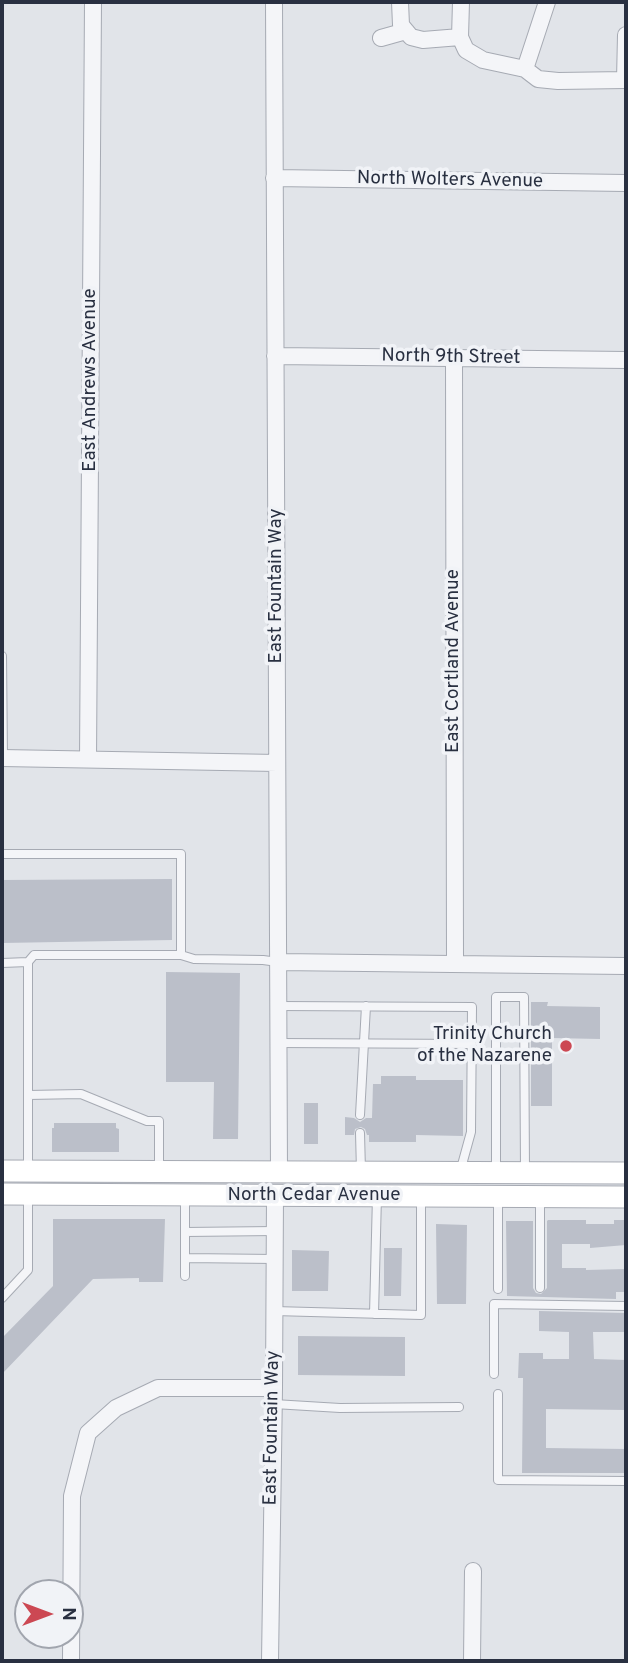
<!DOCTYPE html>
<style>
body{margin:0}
#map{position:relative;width:628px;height:1663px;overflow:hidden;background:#e1e4e9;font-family:Overpass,sans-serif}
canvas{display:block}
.frame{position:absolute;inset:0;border:4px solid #293041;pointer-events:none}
.north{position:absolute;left:14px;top:1579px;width:70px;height:70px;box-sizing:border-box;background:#f1f3f7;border:2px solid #a1a5ae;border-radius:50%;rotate:90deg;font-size:19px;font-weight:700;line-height:28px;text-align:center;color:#293041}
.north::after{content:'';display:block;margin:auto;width:24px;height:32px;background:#cc4853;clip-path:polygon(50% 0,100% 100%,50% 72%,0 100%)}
</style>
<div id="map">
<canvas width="628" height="1663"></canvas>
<div class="frame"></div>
<div class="north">N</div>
</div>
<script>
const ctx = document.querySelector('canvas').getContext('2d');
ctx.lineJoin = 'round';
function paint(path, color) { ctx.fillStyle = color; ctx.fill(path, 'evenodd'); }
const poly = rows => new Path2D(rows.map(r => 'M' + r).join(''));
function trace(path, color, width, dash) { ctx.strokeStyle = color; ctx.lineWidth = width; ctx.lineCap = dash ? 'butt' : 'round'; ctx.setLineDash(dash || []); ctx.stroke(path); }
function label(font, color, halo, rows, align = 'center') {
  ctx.font = font + ' Overpass,sans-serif'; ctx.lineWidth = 7; ctx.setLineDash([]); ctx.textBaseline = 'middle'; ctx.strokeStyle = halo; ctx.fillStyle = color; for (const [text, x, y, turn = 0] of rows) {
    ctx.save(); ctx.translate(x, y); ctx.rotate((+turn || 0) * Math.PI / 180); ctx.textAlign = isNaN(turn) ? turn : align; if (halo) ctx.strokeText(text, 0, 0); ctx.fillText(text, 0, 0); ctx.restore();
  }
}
paint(poly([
 [172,879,172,940,2,943,2,880],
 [166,972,240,973,238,1139,213,1139,214,1082,166,1082],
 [531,1002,548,1002,547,1006,600,1007,600,1039,552,1038,552,1106,531,1106],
 [381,1076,416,1076,416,1080,463,1080,463,1136,416,1135,416,1142,369,1142,369,1135,367,1135,365,1129,361,1127,355,1129,354,1135,345,1135,345,1117,354,1118,360,1122,366,1118,372,1118,373,1084,381,1084],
 [304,1103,318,1103,318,1144,304,1144],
 [54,1123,116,1123,116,1128,119,1129,119,1152,52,1152,52,1128,54,1128],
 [53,1219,165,1219,163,1282,139,1282,139,1278,93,1279,2,1374,2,1338,53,1286],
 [548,1220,586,1220,586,1224,614,1224,614,1220,626,1220,626,1245,590,1248,590,1244,562,1244,562,1268,586,1268,586,1270,626,1269,626,1292,616,1292,616,1299,507,1296,506,1221,533,1221,533,1288,536,1293,541,1294,547,1288,547,1221],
 [436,1224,467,1225,466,1304,437,1304],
 [384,1248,402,1248,401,1296,384,1296],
 [292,1250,329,1251,328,1291,292,1291],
 [539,1311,626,1313,626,1332,593,1332,594,1359,626,1360,626,1410,546,1409,546,1448,626,1449,626,1473,522,1473,523,1378,518,1378,519,1353,543,1353,543,1359,569,1359,569,1332,539,1331],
 [298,1336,405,1337,405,1376,298,1375]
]), '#bbbfc9');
const lane = poly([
 [2,656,3,758],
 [2,854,181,854,181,955],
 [2,963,28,962],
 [279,1006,472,1007,471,1132,460,1172],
 [279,1043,472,1044],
 [28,1095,81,1094,147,1121,159,1121,159,1171],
 [360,1115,366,1006],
 [360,1133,361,1171],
 [28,1171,28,962,34,955,181,955,194,959,263,960,278,962],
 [496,1172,496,997,524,997,525,1172],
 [498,1196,498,1289],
 [185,1232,275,1231],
 [185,1258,275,1259],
 [185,1276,185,1195],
 [540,1288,540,1200],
 [2,1298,28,1270,28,1195],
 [274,1311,421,1315,421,1198],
 [374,1314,377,1196],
 [494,1374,494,1304,626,1306],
 [498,1394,498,1480,626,1481],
 [274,1404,340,1408,459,1407]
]);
const street = poly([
 [274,2,279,1171],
 [400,2,401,25,411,37,423,40,460,37],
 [461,2,460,37,466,50,483,60,525,69,538,79,558,81,625,80,626,35],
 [381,38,406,31],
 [525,69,547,2],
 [274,178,626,183],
 [275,356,626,360],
 [454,358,455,964],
 [2,758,277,763],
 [88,759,93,2],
 [278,962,626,966],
 [71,1661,72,1496,88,1433,116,1408,158,1388,274,1388],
 [270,1661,274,1388,275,1196],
 [472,1661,473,1571]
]);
const secondary = poly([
 [2,1171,626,1173],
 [2,1194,626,1197]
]);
trace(lane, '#a6aab3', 10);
trace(street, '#a6aab3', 18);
trace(secondary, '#a6aab3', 23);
trace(lane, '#f4f5f8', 8);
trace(street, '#f4f5f8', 16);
trace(secondary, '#fff', 21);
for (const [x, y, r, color] of [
 [566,1046,7,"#cc4853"]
]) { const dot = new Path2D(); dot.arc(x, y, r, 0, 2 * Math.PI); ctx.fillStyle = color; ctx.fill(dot); trace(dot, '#f1f3f7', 2.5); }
label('19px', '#293041', '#f1f3f7', [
 ["North Wolters Avenue",450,181,1],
 ["North 9th Street",451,358,1],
 ["East Andrews Avenue",91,380,-90],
 ["East Fountain Way",277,586,-90],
 ["East Cortland Avenue",454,661,-90],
 ["North Cedar Avenue",314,1196],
 ["East Fountain Way",273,1428,-89]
]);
label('19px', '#293041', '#f1f3f7', [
 ["Trinity Church",552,1035],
 ["of the Nazarene",552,1057]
], 'right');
</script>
